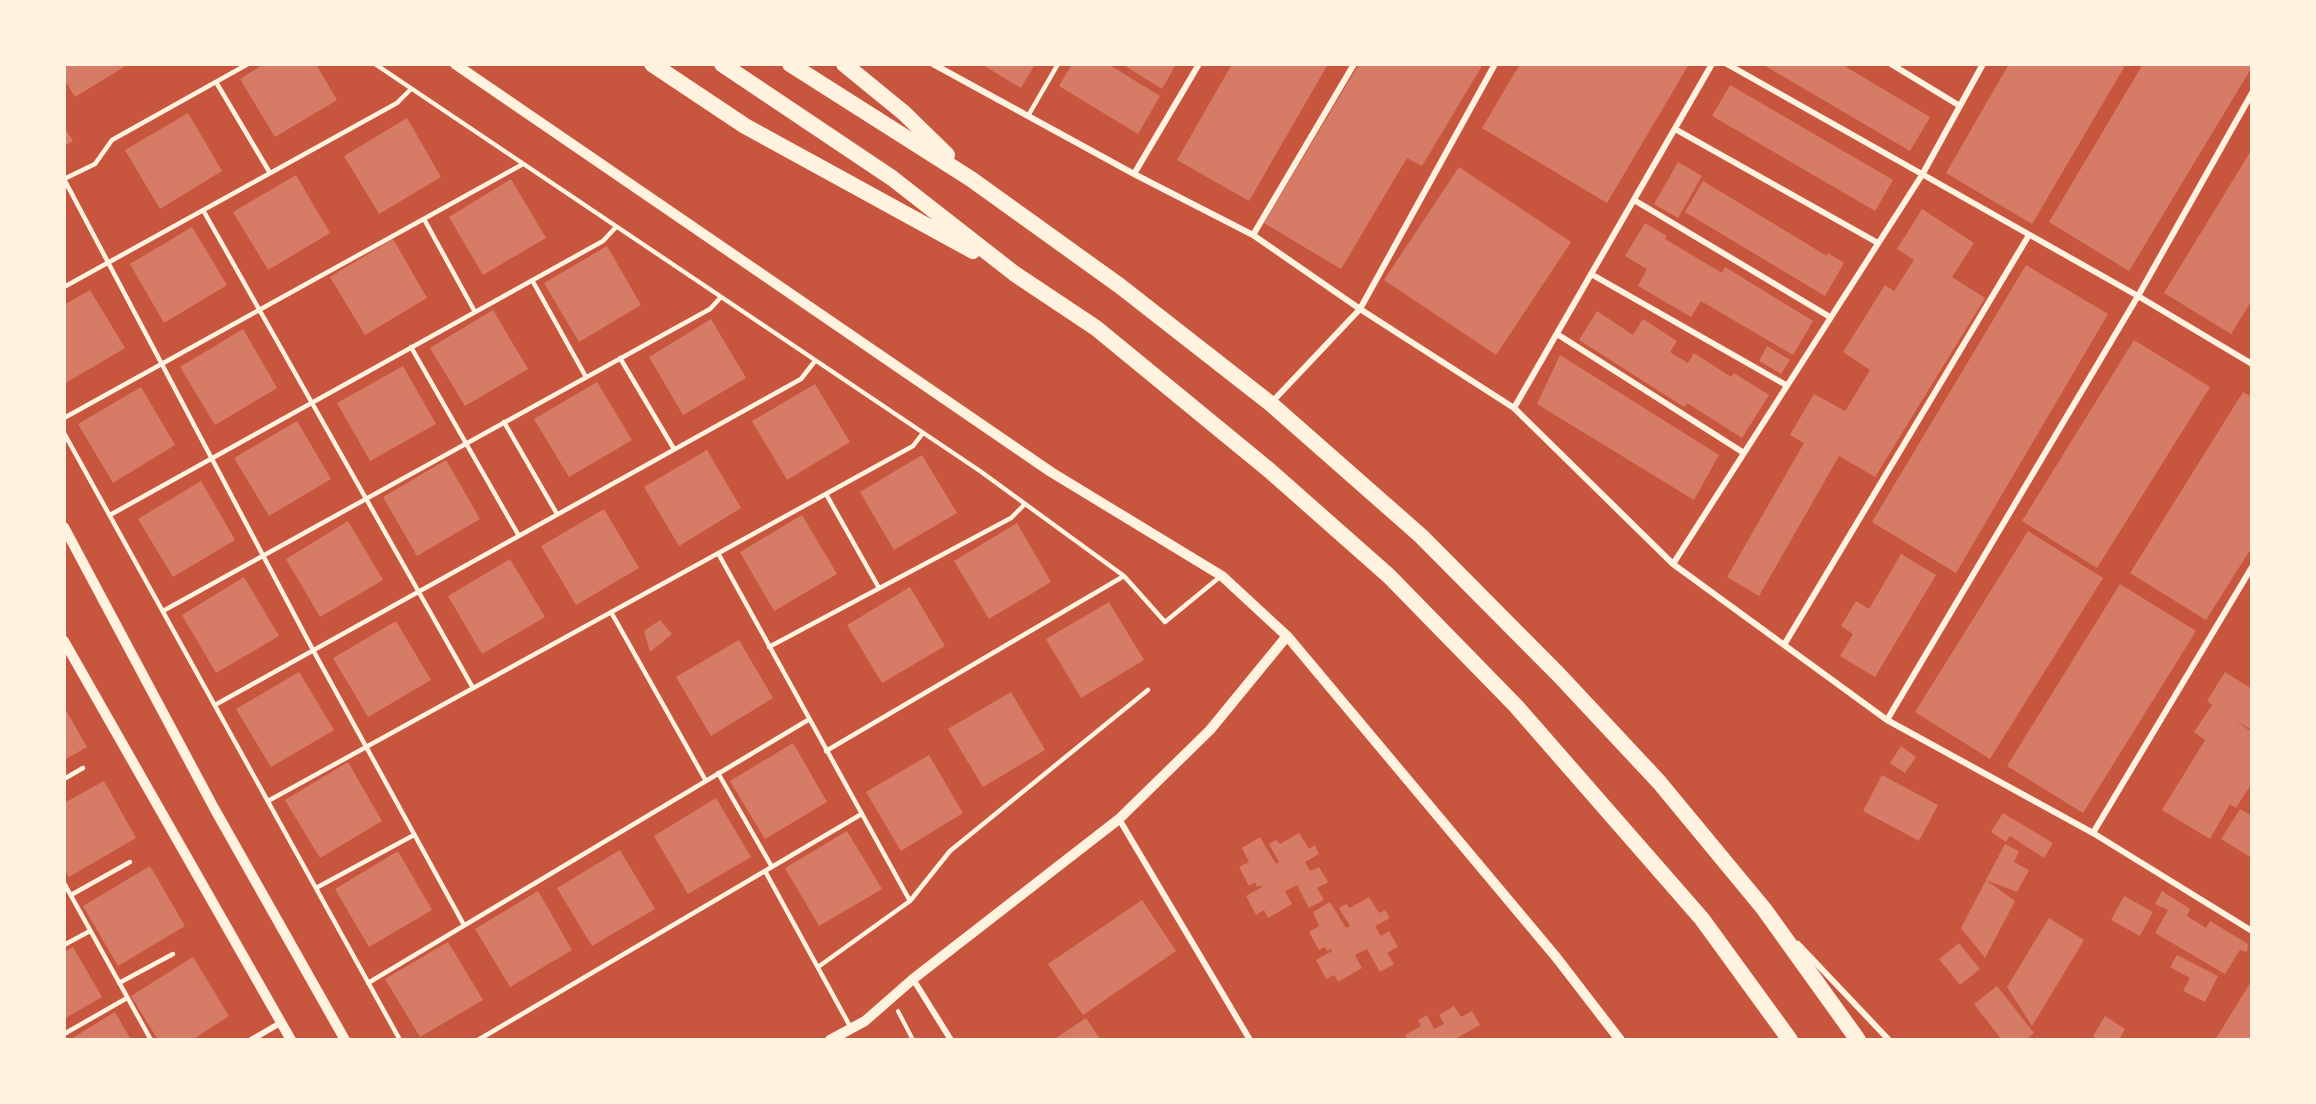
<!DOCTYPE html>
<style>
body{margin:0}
#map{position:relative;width:2316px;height:1104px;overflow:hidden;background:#c8553d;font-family:Barlow,sans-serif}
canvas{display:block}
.frame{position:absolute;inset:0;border:66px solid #fff3e0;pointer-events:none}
</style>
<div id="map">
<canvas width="2316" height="1104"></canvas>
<div class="frame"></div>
</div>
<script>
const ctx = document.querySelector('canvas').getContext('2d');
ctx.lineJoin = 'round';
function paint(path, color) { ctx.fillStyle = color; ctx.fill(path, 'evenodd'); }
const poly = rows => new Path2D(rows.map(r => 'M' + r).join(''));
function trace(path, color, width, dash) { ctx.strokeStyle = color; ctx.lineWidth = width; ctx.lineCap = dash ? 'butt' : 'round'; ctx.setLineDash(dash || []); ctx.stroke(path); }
paint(poly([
 [64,64,129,64,75,97,64,79],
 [264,64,316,64,337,100,275,137,240,79],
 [981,64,1035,64,1021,88],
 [1072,64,1108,64,1160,96,1138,134,1059,86],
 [1122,64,1176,64,1162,89],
 [1232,64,1328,64,1249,201,1177,160],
 [1359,64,1483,64,1422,166,1407,158,1341,269,1264,223],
 [1520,64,1689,64,1607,203,1482,128],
 [1762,64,1841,64,1930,117,1910,151],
 [2009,64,2126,64,2032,224,1946,173],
 [2143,64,2252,64,2252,67,2129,271,2049,222],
 [1730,85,1893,180,1875,211,1712,116],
 [188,113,222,171,160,209,125,150],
 [407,118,441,177,379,214,344,156],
 [64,127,73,141,64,146],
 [2252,149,2252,300,2231,334,2164,293],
 [1678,162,1702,176,1678,218,1654,204],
 [1459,167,1571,242,1496,355,1384,280],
 [296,175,330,233,268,270,233,212],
 [511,179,546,238,483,275,449,217],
 [1703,181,1827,256,1828,253,1844,263,1825,296,1685,212],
 [1922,209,1974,243,1952,277,1985,298,1875,477,1839,456,1759,596,1727,577,1804,443,1790,435,1814,394,1845,411,1870,370,1843,352,1885,285,1894,291,1914,260,1897,249],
 [1645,223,1667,236,1665,239,1722,273,1725,267,1813,321,1793,355,1701,301,1691,317,1638,286,1647,269,1625,256],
 [192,227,227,285,164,323,130,264],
 [393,239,427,298,365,335,330,277],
 [607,246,641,305,579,342,544,283],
 [2026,265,2108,314,1956,573,1872,522],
 [90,290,125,348,64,384,64,305],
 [493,310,528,369,465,406,430,348],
 [1597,311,1633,335,1643,319,1677,341,1670,352,1688,363,1694,353,1731,377,1734,373,1769,395,1742,438,1687,403,1684,407,1579,340],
 [711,319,746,378,683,415,649,357],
 [243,329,277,388,215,425,180,367],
 [2134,340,2210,387,2097,568,2022,521],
 [1767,346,1790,360,1781,374,1759,361],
 [1560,355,1719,455,1694,500,1537,404],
 [403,366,436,424,370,461,337,403],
 [597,382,632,440,569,477,534,419],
 [815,384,850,442,787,480,752,421],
 [141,387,175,445,113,483,78,424],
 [2243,392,2252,397,2252,547,2206,620,2130,573],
 [297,421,331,479,269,516,234,458],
 [707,450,741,508,679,546,644,487],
 [922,455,957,513,894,550,860,492],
 [446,460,480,519,417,556,383,497],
 [201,481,235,540,173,577,138,519],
 [604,509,639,568,576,605,541,546],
 [802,515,837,574,774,611,740,552],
 [348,521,383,580,320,617,286,559],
 [1017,523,1051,582,989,619,954,561],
 [2028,531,2103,578,1990,759,1915,712],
 [1901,554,1936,575,1875,677,1840,656,1853,634,1841,626,1856,601,1869,609],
 [510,559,545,617,482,654,448,596],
 [244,577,279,636,216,673,182,615],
 [2120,584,2196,631,2083,813,2007,766],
 [910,587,945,646,882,683,847,625],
 [1109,602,1144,660,1081,698,1046,639],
 [660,620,672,634,650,652,644,631],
 [396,621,431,680,368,717,333,658],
 [739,640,773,698,711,736,676,677],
 [299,672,334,730,271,767,236,709],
 [2225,672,2252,689,2252,730,2234,720,2252,732,2252,783,2236,808,2230,804,2210,839,2162,810,2205,740,2194,732,2212,705,2207,701],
 [1011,692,1045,750,983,787,948,729],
 [64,707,87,747,64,760],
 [793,743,827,802,765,839,730,781],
 [1901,746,1916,757,1905,773,1890,763],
 [929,755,963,813,901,851,866,792],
 [348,762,382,821,320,858,285,800],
 [1882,775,1938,805,1919,841,1863,811],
 [104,781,136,838,69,877,64,869,64,803],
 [716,798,751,857,688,894,654,836],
 [2240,809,2252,816,2252,858,2221,839],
 [2003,813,2053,843,2044,858,2010,836,2006,842,1991,832],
 [847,831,882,889,819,926,785,868],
 [1299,833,1309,849,1315,845,1319,854,1305,862,1310,871,1319,867,1328,882,1317,888,1324,900,1309,908,1297,885,1285,891,1292,904,1268,918,1264,910,1256,915,1246,896,1262,887,1261,885,1257,887,1255,882,1249,886,1239,867,1249,862,1242,848,1260,837,1276,864,1279,862,1269,844,1276,840,1280,844],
 [2005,844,2019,851,2014,862,2029,870,2017,892,1986,880],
 [620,850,655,909,592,946,557,888],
 [398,851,432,910,369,947,335,889],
 [150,866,185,926,118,966,83,906],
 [1986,880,2015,901,1985,958,1961,928],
 [538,891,572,950,510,987,475,929],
 [2162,891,2190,909,2187,916,2206,928,2210,921,2248,944,2247,952,2240,950,2225,974,2155,933,2168,910,2155,904],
 [2124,896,2153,912,2140,936,2111,920],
 [1369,897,1379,913,1385,910,1390,918,1375,926,1381,936,1389,931,1398,947,1387,953,1394,964,1380,972,1367,949,1355,955,1362,968,1338,982,1334,975,1326,979,1316,960,1332,951,1331,949,1327,951,1325,947,1319,950,1309,932,1319,926,1313,912,1330,902,1346,928,1350,926,1339,908,1346,904,1350,908],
 [1142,900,1176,951,1083,1015,1048,964],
 [2049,918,2084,940,2032,1026,2007,987],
 [448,942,483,1000,420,1037,385,979],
 [1959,943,1980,969,1960,985,1939,959],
 [73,947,102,997,64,1019,64,952],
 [2177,955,2218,976,2205,1002,2183,991,2190,978,2170,967],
 [193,957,229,1016,192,1040,158,1040,131,996],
 [2252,980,2252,1040,2215,1040],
 [1997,986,2034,1033,2026,1040,2002,1040,1974,1004],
 [1454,1006,1461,1017,1472,1011,1480,1025,1457,1038,1458,1040,1408,1040,1405,1035,1421,1026,1418,1020,1427,1015,1434,1029,1444,1024,1439,1015],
 [115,1012,131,1040,69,1040],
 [2105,1016,2125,1029,2119,1040,2098,1040,2093,1036],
 [1086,1018,1101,1040,1053,1040]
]), '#d67c66');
trace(poly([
 [898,1011,913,1040]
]), '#fff3e0', 4);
trace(poly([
 [375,64,980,471,1124,576,1165,622,1221,576],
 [216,82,270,173],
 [1028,116,1058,64],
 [64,179,313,650,464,925],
 [64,179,95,164,112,140,248,64],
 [203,210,473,688],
 [424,219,475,312],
 [532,280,586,377],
 [64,287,397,103,411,89],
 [411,347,519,536],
 [620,358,674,449],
 [64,418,523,164],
 [504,422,557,514],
 [64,433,400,1040],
 [826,494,879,588],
 [110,515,603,241,616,227],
 [718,553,910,901],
 [163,611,710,309,721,297],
 [611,612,706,781],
 [769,647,1011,518,1025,504],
 [215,705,801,379,815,361],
 [826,751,1124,576],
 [718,773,772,867],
 [64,779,83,768],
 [268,801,913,446,923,433],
 [765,871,851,1028],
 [64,883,151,1040],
 [316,888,414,835],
 [71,895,130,862],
 [64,945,90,931],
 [818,967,910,901,950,851,1148,690],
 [119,983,173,954],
 [368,983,808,720],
 [64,1034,127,998],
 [478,1040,860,815]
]), '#fff3e0', 4.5);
trace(poly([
 [933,64,1134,174,1253,235,1360,309,1514,408,1673,564,1887,720,2093,833,2252,931],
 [1727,64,2138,296,2252,364],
 [1891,64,1960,106],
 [1675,129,1878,243],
 [1134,174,1199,64],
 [1634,200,1830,317],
 [1253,235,1354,64],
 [1591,274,1786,385],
 [1557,334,1744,453],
 [1272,402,1360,309,1495,64],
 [1514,408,1712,64],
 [1673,564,1922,175,1983,64],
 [1784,645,2029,235],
 [1887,720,2138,296,2252,93],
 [1119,819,1250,1040],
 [2093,833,2252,567],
 [1798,944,1889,1040],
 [913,979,951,1040],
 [251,1040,282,1022]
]), '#fff3e0', 6);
trace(poly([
 [455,64,1051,472,1222,576,1288,637,1556,957,1620,1040],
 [64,527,214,808,345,1040],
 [64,641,291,1040],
 [830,1040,865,1021,913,979,1119,819,1210,730,1287,636]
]), '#fff3e0', 10);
trace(poly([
 [652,64,745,126,973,251],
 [722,64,892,178,1015,274,1096,328,1269,470,1389,576,1516,706,1702,919,1790,1040],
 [790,64,971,179,1120,286,1271,404,1421,536,1559,675,1659,782,1764,909,1858,1040],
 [844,64,904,113,947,155]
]), '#fff3e0', 16);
</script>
